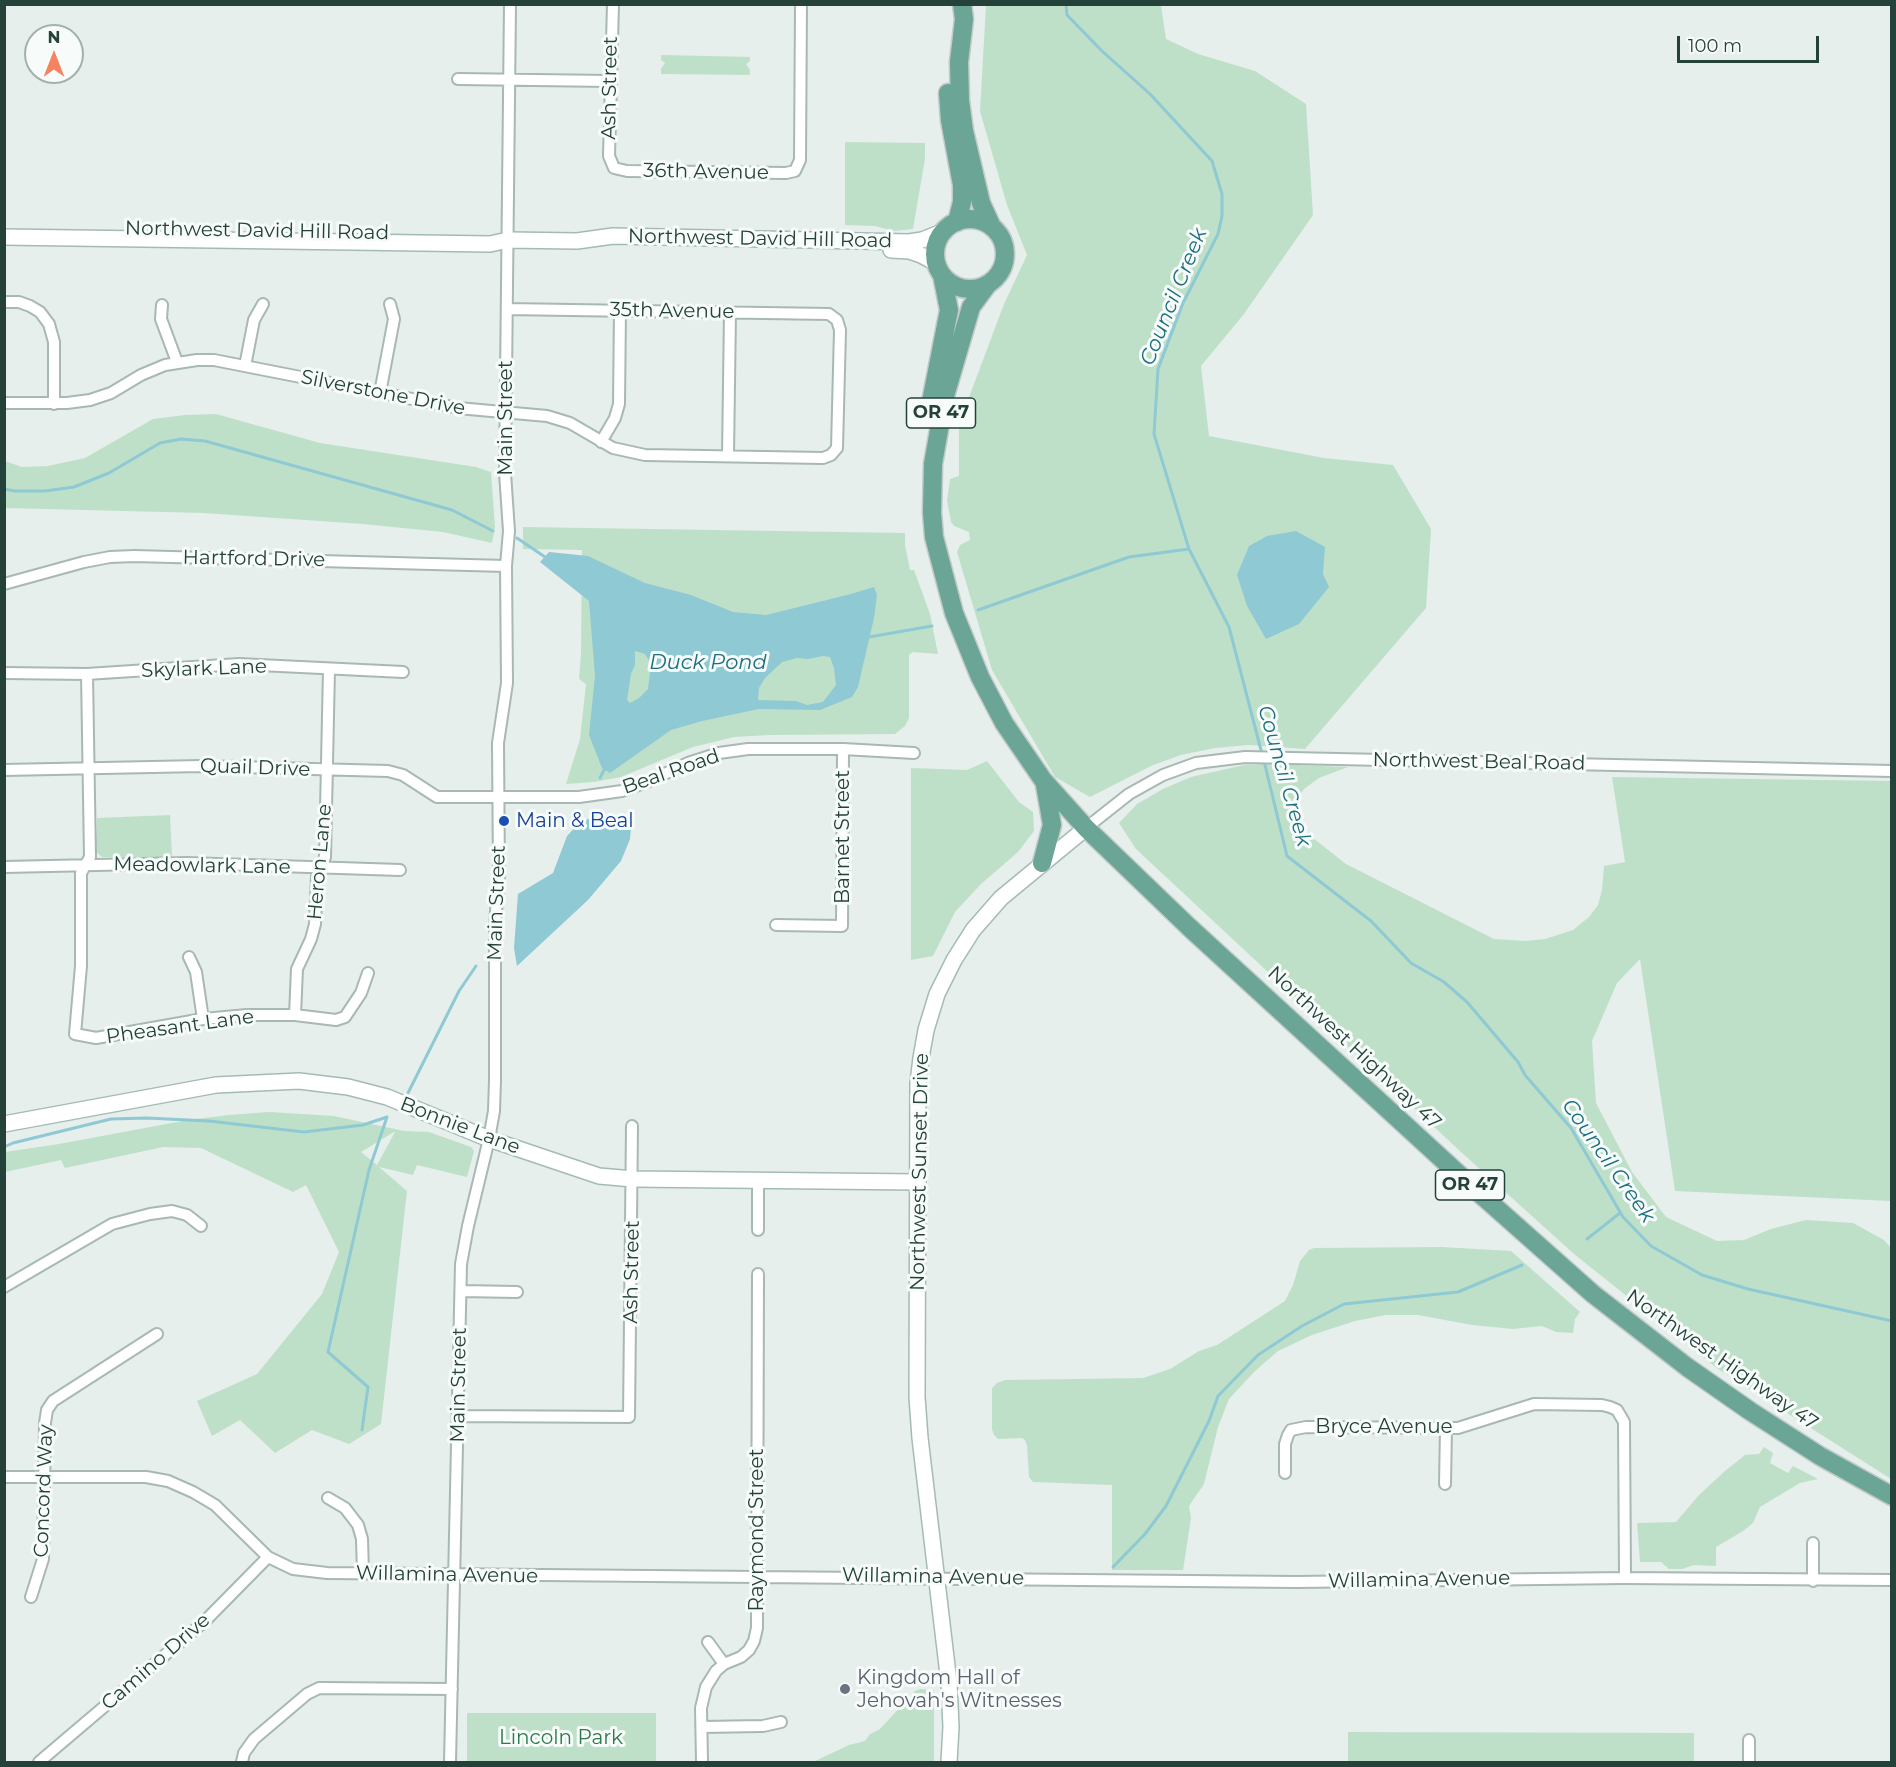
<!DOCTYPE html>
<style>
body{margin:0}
#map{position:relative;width:1896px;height:1767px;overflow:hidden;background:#e6efeb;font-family:Montserrat,sans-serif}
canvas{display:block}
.frame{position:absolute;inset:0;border:6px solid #24423a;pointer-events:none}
.north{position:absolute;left:24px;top:24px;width:60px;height:60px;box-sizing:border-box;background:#f7fbf9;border:2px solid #a3b1ad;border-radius:50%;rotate:0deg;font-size:16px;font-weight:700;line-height:24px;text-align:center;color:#24423a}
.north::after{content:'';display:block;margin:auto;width:21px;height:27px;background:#f4845f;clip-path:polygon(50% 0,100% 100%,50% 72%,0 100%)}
.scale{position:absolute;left:1677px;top:36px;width:142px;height:27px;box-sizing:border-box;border:3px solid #24423a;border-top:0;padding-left:8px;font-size:18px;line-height:21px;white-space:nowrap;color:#24423a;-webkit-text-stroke:4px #f7fbf9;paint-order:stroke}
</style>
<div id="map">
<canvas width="1896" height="1767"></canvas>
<div class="frame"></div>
<div class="north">N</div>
<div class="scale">100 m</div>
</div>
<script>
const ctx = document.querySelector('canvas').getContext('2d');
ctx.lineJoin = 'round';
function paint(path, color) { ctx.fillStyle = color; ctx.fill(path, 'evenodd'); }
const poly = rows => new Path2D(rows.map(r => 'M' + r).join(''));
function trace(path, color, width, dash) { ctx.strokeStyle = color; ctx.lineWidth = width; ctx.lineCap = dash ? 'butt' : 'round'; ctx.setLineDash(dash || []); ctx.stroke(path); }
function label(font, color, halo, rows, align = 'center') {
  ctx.font = font + ' Montserrat,sans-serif'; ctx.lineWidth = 6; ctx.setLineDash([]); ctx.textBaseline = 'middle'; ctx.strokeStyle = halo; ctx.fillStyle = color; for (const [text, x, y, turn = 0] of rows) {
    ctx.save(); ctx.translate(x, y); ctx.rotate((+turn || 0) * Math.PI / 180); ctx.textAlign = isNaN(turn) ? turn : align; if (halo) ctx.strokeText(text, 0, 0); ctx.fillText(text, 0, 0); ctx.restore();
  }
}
paint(poly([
 [986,5,1161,5,1166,39,1198,54,1255,71,1306,104,1313,215,1244,314,1201,366,1209,436,1324,458,1393,465,1431,529,1426,608,1305,749,1248,745,1215,748,1181,755,1153,765,1090,797,1055,777,992,670,957,552,960,545,970,540,969,532,954,526,951,522,947,501,950,479,959,476,959,424,1004,304,1027,255,1007,205,980,111],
 [661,55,750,57,750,61,746,64,750,70,750,75,661,74,661,69,665,63,661,60],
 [845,142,925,143,925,159,913,229,894,231,875,226,845,225],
 [216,414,320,443,476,467,491,472,495,527,492,543,443,532,363,524,203,513,5,508,5,461,22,467,48,466,85,458,153,419,185,415],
 [523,527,905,533,905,545,910,570,914,570,930,614,938,654,913,652,909,655,909,718,905,726,895,734,770,735,734,737,693,747,621,777,594,782,566,784,580,739,586,684,579,679,581,653,582,550,523,549],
 [987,761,1019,802,1033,812,1034,831,1018,852,981,884,955,912,933,956,911,960,911,768,967,770],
 [1266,764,1348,767,1319,778,1304,789,1296,800,1304,831,1346,864,1494,939,1526,941,1545,939,1573,930,1589,917,1598,905,1602,890,1604,866,1625,862,1612,777,1891,781,1891,1201,1675,1191,1640,959,1617,983,1592,1041,1596,1103,1632,1172,1666,1217,1717,1241,1744,1240,1771,1229,1806,1220,1853,1223,1884,1240,1891,1248,1891,1479,1718,1369,1574,1254,1461,1152,1136,849,1119,823,1137,804,1163,789,1191,777,1244,765],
 [170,815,172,857,102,857,96,852,97,818],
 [269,1112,334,1116,404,1131,429,1132,471,1147,474,1151,467,1177,417,1165,413,1175,379,1167,407,1191,381,1424,349,1444,312,1430,275,1453,240,1420,212,1436,197,1401,257,1374,322,1294,339,1252,306,1185,293,1192,201,1148,163,1147,65,1168,61,1160,5,1172,5,1152,59,1144,188,1120,229,1115],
 [395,1132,377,1165,361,1152,394,1132],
 [1442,1247,1511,1251,1580,1312,1575,1319,1573,1333,1556,1332,1542,1326,1513,1329,1472,1325,1418,1315,1386,1315,1355,1321,1312,1335,1278,1351,1254,1372,1229,1399,1218,1427,1204,1484,1189,1506,1191,1518,1183,1570,1112,1570,1112,1485,1033,1482,1029,1477,1027,1446,1025,1440,1022,1438,998,1439,994,1435,992,1429,992,1388,997,1383,1005,1380,1143,1378,1170,1369,1199,1351,1217,1345,1285,1301,1293,1285,1300,1261,1309,1250,1314,1248],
 [1764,1447,1773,1453,1770,1463,1788,1473,1793,1466,1818,1479,1800,1483,1760,1507,1753,1523,1743,1531,1716,1547,1716,1566,1694,1565,1682,1569,1669,1569,1661,1562,1640,1562,1637,1523,1676,1522,1699,1495,1725,1471,1745,1455,1759,1454],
 [920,1689,934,1690,934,1762,813,1762,849,1745,865,1741,870,1734,880,1729,915,1691],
 [467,1713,656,1713,656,1762,467,1762],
 [1348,1732,1694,1733,1694,1762,1348,1762]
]), '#bfe0c8');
paint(poly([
 [1296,531,1325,547,1323,574,1329,587,1299,624,1266,639,1247,606,1237,575,1249,546,1267,536],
 [549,552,588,556,645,583,691,595,733,612,766,615,851,594,874,587,877,595,874,618,858,687,852,697,820,710,759,709,702,721,671,730,610,773,602,768,589,735,595,676,589,601,540,562],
 [635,651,645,654,651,664,648,689,639,698,630,703,627,700,631,674,635,665],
 [823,656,830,657,834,668,836,685,823,702,807,705,796,701,758,700,759,688,765,678,782,662,797,658,808,659],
 [603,817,623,819,631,827,630,839,621,861,588,900,517,966,514,948,518,894,553,873,567,836,582,820]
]), '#8ec9d4');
trace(poly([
 [1066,4,1067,15,1102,51,1150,94,1212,161,1222,194,1222,216,1218,234,1183,303,1158,369,1154,434,1189,549,1229,627,1262,754],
 [4,489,15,491,45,491,74,487,109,473,160,443,181,439,205,441,452,510,493,531],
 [517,538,548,559],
 [978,610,1129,557,1189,549],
 [869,637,932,626],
 [1264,761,1287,856,1371,921,1411,963,1444,982,1467,1002,1518,1062,1525,1075,1571,1128,1623,1217,1651,1246,1702,1275,1748,1289,1892,1321],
 [600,778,606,766],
 [408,1093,459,991,476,966],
 [4,1147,13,1143,111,1119,147,1118,209,1121,304,1132,363,1125,387,1117],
 [1587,1239,1620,1213],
 [362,1430,368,1387,328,1352,369,1170,387,1117],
 [1113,1567,1145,1534,1166,1506,1209,1421,1218,1396,1258,1355,1302,1326,1344,1304,1458,1292,1522,1265]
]), '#8ec9d4', 3);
const street = poly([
 [613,4,609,156,614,168,627,171,786,173,795,171,800,160,801,4],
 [458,79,610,81],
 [4,302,19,302,30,306,40,312,49,324,54,342,54,404],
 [162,305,161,319,177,362],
 [245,366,254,320,263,304],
 [380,393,394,319,390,304],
 [4,403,67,403,90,400,111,393,141,375,165,365,197,360,214,360,458,408,547,416,570,423,613,448,645,455,823,458,831,455,837,448,840,330,837,320,829,314,507,309],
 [601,442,615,418,619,404,620,310],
 [728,456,730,312],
 [4,584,84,562,110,557,134,556,506,566],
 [4,673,87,674,239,664,403,672],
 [87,674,90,857,81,873,81,966,75,1034,96,1038,203,1019,247,1015,295,1015,336,1020,345,1017,361,993,368,973],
 [4,770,201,766,388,771,403,775,437,797,579,797,622,791,647,782,688,763,719,753,748,749,843,749,914,753],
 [1086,828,1129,794,1163,775,1196,763,1245,757,1892,771],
 [4,867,187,863,400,870],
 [776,925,842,926,843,749],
 [189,957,196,972,203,1019],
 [295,1015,297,969,311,939,315,924,317,876,325,857,329,669],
 [758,1230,758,1180],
 [4,1287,112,1224,150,1214,172,1211,187,1215,201,1226],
 [461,1291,517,1292],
 [459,1416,629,1417,632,1126],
 [1285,1473,1285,1444,1288,1435,1291,1430,1306,1427,1458,1428,1534,1404,1602,1405,1610,1407,1617,1410,1624,1422,1625,1578],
 [4,1477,146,1477,168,1481,193,1492,215,1505,268,1557,293,1569,327,1573,1296,1582,1625,1578,1892,1580],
 [1445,1484,1446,1428],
 [328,1498,345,1508,358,1525,362,1539,363,1573],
 [1813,1543,1813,1581],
 [31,1597,43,1559,45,1423,47,1410,53,1401,157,1334],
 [708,1642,724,1664],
 [702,1727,763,1726,781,1722],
 [39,1762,205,1621,268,1557],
 [242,1762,244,1753,254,1739,307,1694,319,1688,452,1689],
 [450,1762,461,1264,468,1226,489,1139,494,1111,495,1080,495,924,499,876,498,743,507,683,506,566,509,531,505,473,510,4],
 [702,1762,701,1708,706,1687,716,1671,724,1664,741,1657,749,1650,754,1641,757,1628,758,1274],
 [1749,1762,1749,1740]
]);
const secondary = poly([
 [4,237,490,244,508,240,577,241,613,236,909,242,922,240,942,232],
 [891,250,909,251,921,255,936,263],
 [4,1124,216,1085,299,1081,348,1087,387,1097,489,1139,599,1176,633,1179,918,1182],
 [949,1762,951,1727,949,1683,920,1438,917,1397,918,1083,921,1058,926,1030,937,994,954,960,973,930,1001,898,1086,828]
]);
const primary = poly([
 [962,4,964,19,959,62,960,101,964,131,981,203,992,227],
 [948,93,950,120,962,185,962,202,957,222],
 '935 254a35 35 0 1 1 70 0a35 35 0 1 1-70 0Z',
 [988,284,971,307,945,396,933,464,932,513,934,537,954,613,980,677,1004,723,1043,780,1086,828,1189,927,1477,1191,1593,1294,1687,1367,1750,1411,1820,1456,1892,1496],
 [929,412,949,310,942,275],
 [1042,863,1052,825,1045,785]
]);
trace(street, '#a8b8b2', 14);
trace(secondary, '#a4bbb3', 18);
trace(primary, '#c2cac8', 21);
trace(street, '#fff', 10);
trace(secondary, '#fff', 15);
trace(primary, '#6aa596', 18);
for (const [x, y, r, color] of [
 [504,821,6,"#1a4fb4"],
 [845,1689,6,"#6b7280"]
]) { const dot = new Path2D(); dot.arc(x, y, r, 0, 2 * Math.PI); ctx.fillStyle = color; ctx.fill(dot); trace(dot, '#f7fbf9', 2); }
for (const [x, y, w] of [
 [941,413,69],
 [1470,1185,69]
]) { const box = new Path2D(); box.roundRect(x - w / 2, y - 15, w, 30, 4.5); ctx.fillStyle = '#f7fbf9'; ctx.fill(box); trace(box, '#24423a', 1.5); }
label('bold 18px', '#24423a', null, [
 ["OR 47",941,413],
 ["OR 47",1470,1185]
]);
label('20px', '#24423a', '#f7fbf9', [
 ["Ash Street",610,88,-89],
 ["36th Avenue",706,172,1],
 ["Northwest David Hill Road",257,231,1],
 ["Northwest David Hill Road",760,239,1],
 ["35th Avenue",672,311,1],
 ["Silverstone Drive",383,393,11],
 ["Main Street",506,418,-90],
 ["Hartford Drive",254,559,1],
 ["Skylark Lane",204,669,-2],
 ["Northwest Beal Road",1479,762,1],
 ["Quail Drive",255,768,2],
 ["Beal Road",671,772,-19],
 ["Barnet Street",843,837,-90],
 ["Heron Lane",320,862,-85],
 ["Meadowlark Lane",202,866,1],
 ["Main Street",497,903,-88],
 ["Pheasant Lane",180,1027,-8],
 ["Northwest Highway 47",1354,1048,43],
 ["Bonnie Lane",460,1126,21],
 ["Northwest Sunset Drive",920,1172,-89],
 ["Ash Street",632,1272,-89],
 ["Northwest Highway 47",1722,1360,35],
 ["Main Street",459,1385,-89],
 ["Bryce Avenue",1384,1427],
 ["Concord Way",44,1491,-88],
 ["Raymond Street",757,1530,-90],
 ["Willamina Avenue",447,1575,1],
 ["Willamina Avenue",933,1577,1],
 ["Willamina Avenue",1419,1580,-1],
 ["Camino Drive",156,1662,-41]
]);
label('20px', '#164399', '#f7fbf9', [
 ["Main & Beal",516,821]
], 'left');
label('20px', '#5b616d', '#f7fbf9', [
 ["Kingdom Hall of",857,1678],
 ["Jehovah's Witnesses",857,1701]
], 'left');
label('20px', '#2d7a4b', '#f7fbf9', [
 ["Lincoln Park",561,1738]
]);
label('italic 21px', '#1c6f80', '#f7fbf9', [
 ["Council Creek",1174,297,-68],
 ["Duck Pond",708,663],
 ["Council Creek",1284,776,74],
 ["Council Creek",1608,1161,55]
]);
</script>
